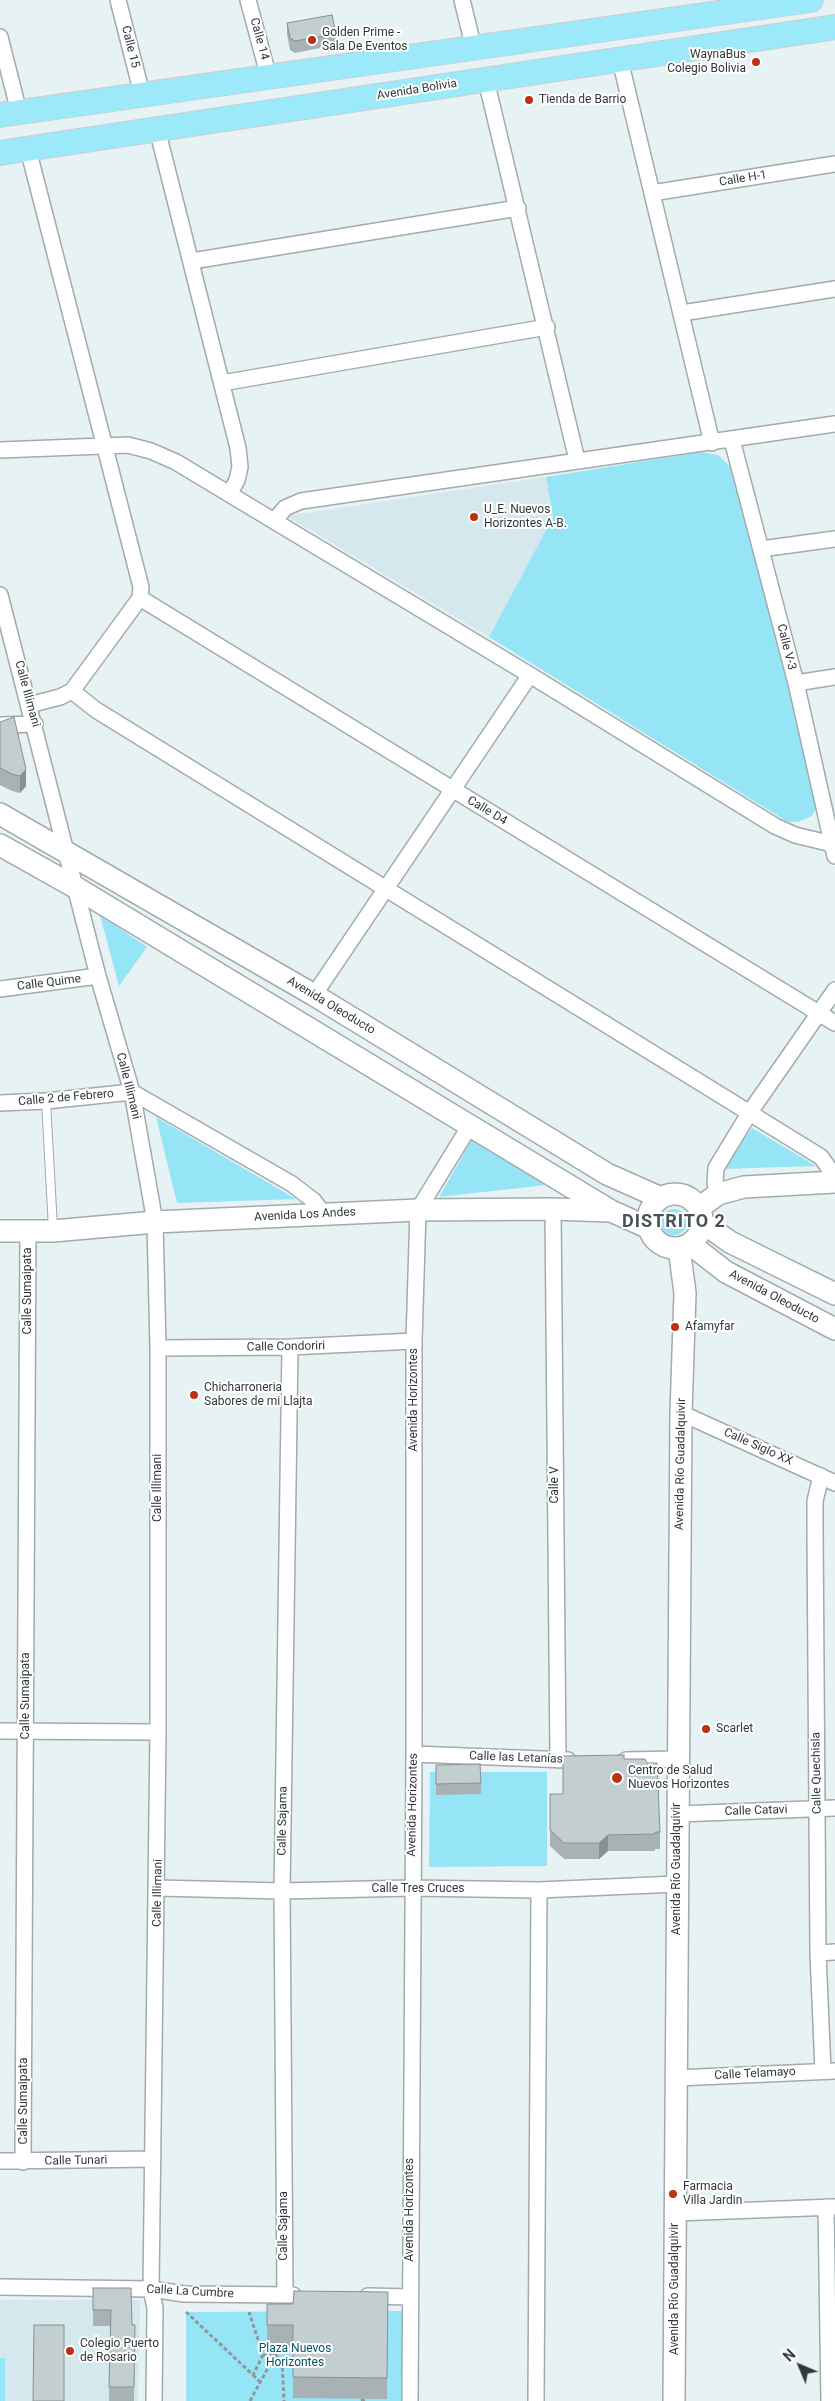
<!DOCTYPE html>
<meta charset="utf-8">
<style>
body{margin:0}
#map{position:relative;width:835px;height:2401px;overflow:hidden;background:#e7f2f5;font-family:Roboto,sans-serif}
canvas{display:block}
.north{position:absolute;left:775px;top:2341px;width:50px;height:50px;-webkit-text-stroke:4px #fff;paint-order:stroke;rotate:315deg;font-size:14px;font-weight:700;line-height:20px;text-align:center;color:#323738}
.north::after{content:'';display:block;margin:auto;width:18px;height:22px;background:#323738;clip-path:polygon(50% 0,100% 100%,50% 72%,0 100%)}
</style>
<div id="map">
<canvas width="835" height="2401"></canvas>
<div class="north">N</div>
</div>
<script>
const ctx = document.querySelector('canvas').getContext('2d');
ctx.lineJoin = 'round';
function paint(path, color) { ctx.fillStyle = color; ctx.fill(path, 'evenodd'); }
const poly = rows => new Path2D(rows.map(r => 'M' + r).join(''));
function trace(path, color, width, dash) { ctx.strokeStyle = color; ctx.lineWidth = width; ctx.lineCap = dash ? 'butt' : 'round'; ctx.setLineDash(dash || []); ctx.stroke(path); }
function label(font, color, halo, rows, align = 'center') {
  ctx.font = font + ' Roboto,sans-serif'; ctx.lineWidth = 4; ctx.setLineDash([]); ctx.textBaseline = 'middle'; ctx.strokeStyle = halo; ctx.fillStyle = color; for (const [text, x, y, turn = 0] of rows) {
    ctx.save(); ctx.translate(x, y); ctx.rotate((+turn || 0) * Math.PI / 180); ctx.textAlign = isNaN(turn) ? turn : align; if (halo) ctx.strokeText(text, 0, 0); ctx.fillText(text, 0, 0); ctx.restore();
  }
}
paint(poly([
 [546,477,553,517,489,637,287,516],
 [0,2300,140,2300,138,2401,0,2401]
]), '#d4e8ed');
paint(poly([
 [701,452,718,455,737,473,819,803,812,816,798,822,788,822,489,637,553,517,546,477],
 [100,915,147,947,119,986],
 [156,1117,296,1199,177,1203],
 [752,1128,816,1166,721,1169],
 [473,1138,546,1185,439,1197],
 '661 1222a13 13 0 1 1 26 0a13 13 0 1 1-26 0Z',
 [430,1772,547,1772,547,1866,429,1867],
 [405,2311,405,2401,186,2401,186,2312],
 [0,2358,5,2358,5,2401,0,2401]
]), '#96e5f7');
const lane = poly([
 [46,1101,53,1228]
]);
const street = poly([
 [118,0,142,94],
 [248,0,269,78],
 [462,0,474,49],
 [0,37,19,112],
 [620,60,712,443],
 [486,80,577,460],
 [157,129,238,448,240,467,237,480,230,493],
 [28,149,141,587,140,598,72,691,60,697,29,705],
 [652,193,835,164],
 [192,261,518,208],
 [682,313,835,289],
 [222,383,547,327],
 [732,440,796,683,835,856],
 [0,450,128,445,151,451,176,462,530,675,775,826,795,835,832,844],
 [275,520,285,508,301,501,835,424],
 [761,549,835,539],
 [0,595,98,976,132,1092,155,1222,158,1348,158,1732,151,2289,155,2308,154,2401],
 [140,598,835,1023],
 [796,683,835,677],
 [72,691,96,710,821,1157,835,1177],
 [0,725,35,724],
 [0,989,98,976],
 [314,995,530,675],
 [0,1103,46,1101,132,1092,292,1184,314,1201,323,1213],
 [718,1194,715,1183,716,1168,750,1112,835,990],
 [553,1209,558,1760],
 [158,1348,290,1347,414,1341],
 [681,1413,835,1483],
 [821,1476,815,1501,815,1529,818,1953,823,2071],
 [0,1731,158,1732],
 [414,1754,568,1760],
 [626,1760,678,1759],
 [678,1814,835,1808],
 [158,1888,282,1891,412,1888,539,1890,677,1884],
 [818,1953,835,1952],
 [676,2078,835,2071],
 [0,2161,153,2159],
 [23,2162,28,1230],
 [826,2207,829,2401],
 [675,2213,835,2207],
 [0,2287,151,2289,184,2294,293,2295],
 [285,2295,282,1891,290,1347],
 [368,2296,409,2297],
 [410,2401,414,1754,414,1341,418,1210,471,1124],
 [536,2401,539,1890]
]);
const secondary = poly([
 [0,814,314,995,607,1174,661,1198],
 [0,845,75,887,611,1211,649,1228],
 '648 1221a27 27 0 1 1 54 0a27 27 0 1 1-54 0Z',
 [699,1208,718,1194,744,1187,835,1182],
 [702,1222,730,1242,835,1294],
 [0,1231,53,1231,155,1222,418,1210,553,1209,609,1211],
 [690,1244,726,1272,835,1329],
 [674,2401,681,1413,685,1293,679,1248]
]);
const primary = poly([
 [0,115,811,0],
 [0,153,835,27]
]);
trace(lane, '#a1abae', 10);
trace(street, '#a1abae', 18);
trace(secondary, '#a1abae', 24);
trace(primary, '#cecfcf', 26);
trace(poly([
 [186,2312,253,2375,263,2355,249,2312],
 [263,2355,275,2355],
 [282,2361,284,2401],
 [253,2375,260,2382],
 [250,2401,275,2355,282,2361,293,2364],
 [361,2401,366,2399]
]), '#8f9799', 3, [4, 2.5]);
trace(lane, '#fff', 8);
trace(street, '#fff', 15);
trace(secondary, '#fff', 21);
trace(primary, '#9be9f9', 24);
paint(poly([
 [287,23,336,34,336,45,295,53,290,50,287,34],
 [0,722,26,786,20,793,12,791,0,785],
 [624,1759,660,1832,660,1849,655,1849,655,1851,608,1851,599,1859,564,1859,550,1846,550,1794,563,1794],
 [480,1764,481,1794,436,1795,436,1765],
 [93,2288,132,2325,135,2325,134,2401,109,2401,110,2326,93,2326],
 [388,2292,387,2399,293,2398,293,2346,267,2346,267,2304,293,2304]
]), '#a8b1b4');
paint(poly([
 [26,769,26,786,20,793,20,776],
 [608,1835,608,1851,599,1859,599,1843]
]), '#889092');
const building = poly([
 [332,15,336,34,295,41,290,38,287,23,332,15],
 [14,717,26,769,20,776,12,774,0,768,0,722,14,717],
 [624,1755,624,1759,645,1759,647,1763,657,1763,660,1832,655,1832,655,1834,608,1835,599,1843,564,1843,550,1830,550,1794,563,1794,563,1756,624,1755],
 [480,1764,481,1783,436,1784,436,1765,480,1764],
 [93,2288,131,2288,132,2325,135,2325,134,2387,109,2387,111,2310,93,2310,93,2288],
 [294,2291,388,2292,387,2378,293,2377,293,2325,267,2325,267,2304,293,2304,294,2291],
 [34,2325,64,2325,64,2401,33,2401,34,2325]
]);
paint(building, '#c3ced1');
trace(building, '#889092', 1);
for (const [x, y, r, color] of [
 [312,40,5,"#bc3114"],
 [756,62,5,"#bc3114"],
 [529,100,5,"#bc3114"],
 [474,517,5,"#bc3114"],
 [675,1327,5,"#bc3114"],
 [194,1395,5,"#bc3114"],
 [706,1729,5,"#bc3114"],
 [617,1778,6,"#bc3114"],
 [673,2194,5,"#bc3114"],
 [70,2351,5,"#bc3114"]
]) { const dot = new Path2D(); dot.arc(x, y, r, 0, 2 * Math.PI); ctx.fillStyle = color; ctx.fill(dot); trace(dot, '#fff', 2); }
label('12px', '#323738', '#fff', [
 ["Golden Prime -",322,33],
 ["Sala De Eventos",322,47],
 ["WaynaBus",746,55,"right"],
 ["Colegio Bolivia",746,69,"right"],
 ["Tienda de Barrio",539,100],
 ["U_E. Nuevos",484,510],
 ["Horizontes A-B.",484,524],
 ["Afamyfar",685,1327],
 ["Chicharroneria",204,1388],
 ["Sabores de mi Llajta",204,1402],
 ["Scarlet",716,1729],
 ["Centro de Salud",628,1771],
 ["Nuevos Horizontes",628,1785],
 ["Farmacia",683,2187],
 ["Villa Jardin",683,2201],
 ["Colegio Puerto",80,2344],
 ["de Rosario",80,2358]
], 'left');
label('12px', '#323738', '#fff', [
 ["Calle 14",259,39,75],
 ["Calle 15",130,47,76],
 ["Avenida Bolivia",417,90,-9],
 ["Calle H-1",743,179,-9],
 ["Calle V-3",786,647,76],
 ["Calle Illimani",27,694,75],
 ["Calle D4",487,811,31],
 ["Calle Quime",49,983,-7],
 ["Avenida Oleoducto",331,1006,31],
 ["Calle Illimani",128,1086,76],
 ["Calle 2 de Febrero",66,1098,-5],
 ["Avenida Los Andes",305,1215,-3],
 ["Calle Sumaipata",28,1291,-90],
 ["Avenida Oleoducto",774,1297,28],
 ["Calle Condoriri",286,1347,-1],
 ["Avenida Horizontes",414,1400,-90],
 ["Calle Siglo XX",758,1447,24],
 ["Avenida Río Guadalquivir",681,1464,-89],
 ["Calle V",555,1485,-90],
 ["Calle Illimani",158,1488,-90],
 ["Calle Sumaipata",26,1696,-90],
 ["Calle las Letanías",516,1758,2],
 ["Calle Quechisla",817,1773,-91],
 ["Avenida Horizontes",413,1805,-89],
 ["Calle Catavi",756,1811,-2],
 ["Calle Sajama",283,1821,-89],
 ["Avenida Río Guadalquivir",677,1869,-90],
 ["Calle Tres Cruces",418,1889],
 ["Calle Illimani",158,1893,-89],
 ["Calle Telamayo",755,2074,-3],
 ["Calle Sumaipata",24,2101,-90],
 ["Calle Tunari",76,2161,-1],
 ["Avenida Horizontes",410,2210,-90],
 ["Calle Sajama",284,2226,-90],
 ["Avenida Río Guadalquivir",675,2289,-90],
 ["Calle La Cumbre",190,2292,3]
]);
label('12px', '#005462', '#fff', [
 ["Plaza Nuevos",295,2349],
 ["Horizontes",295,2363]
]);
ctx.letterSpacing = '1px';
label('bold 18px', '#485254', '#fff', [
 ["DISTRITO 2",674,1222]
]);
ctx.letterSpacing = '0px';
</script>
